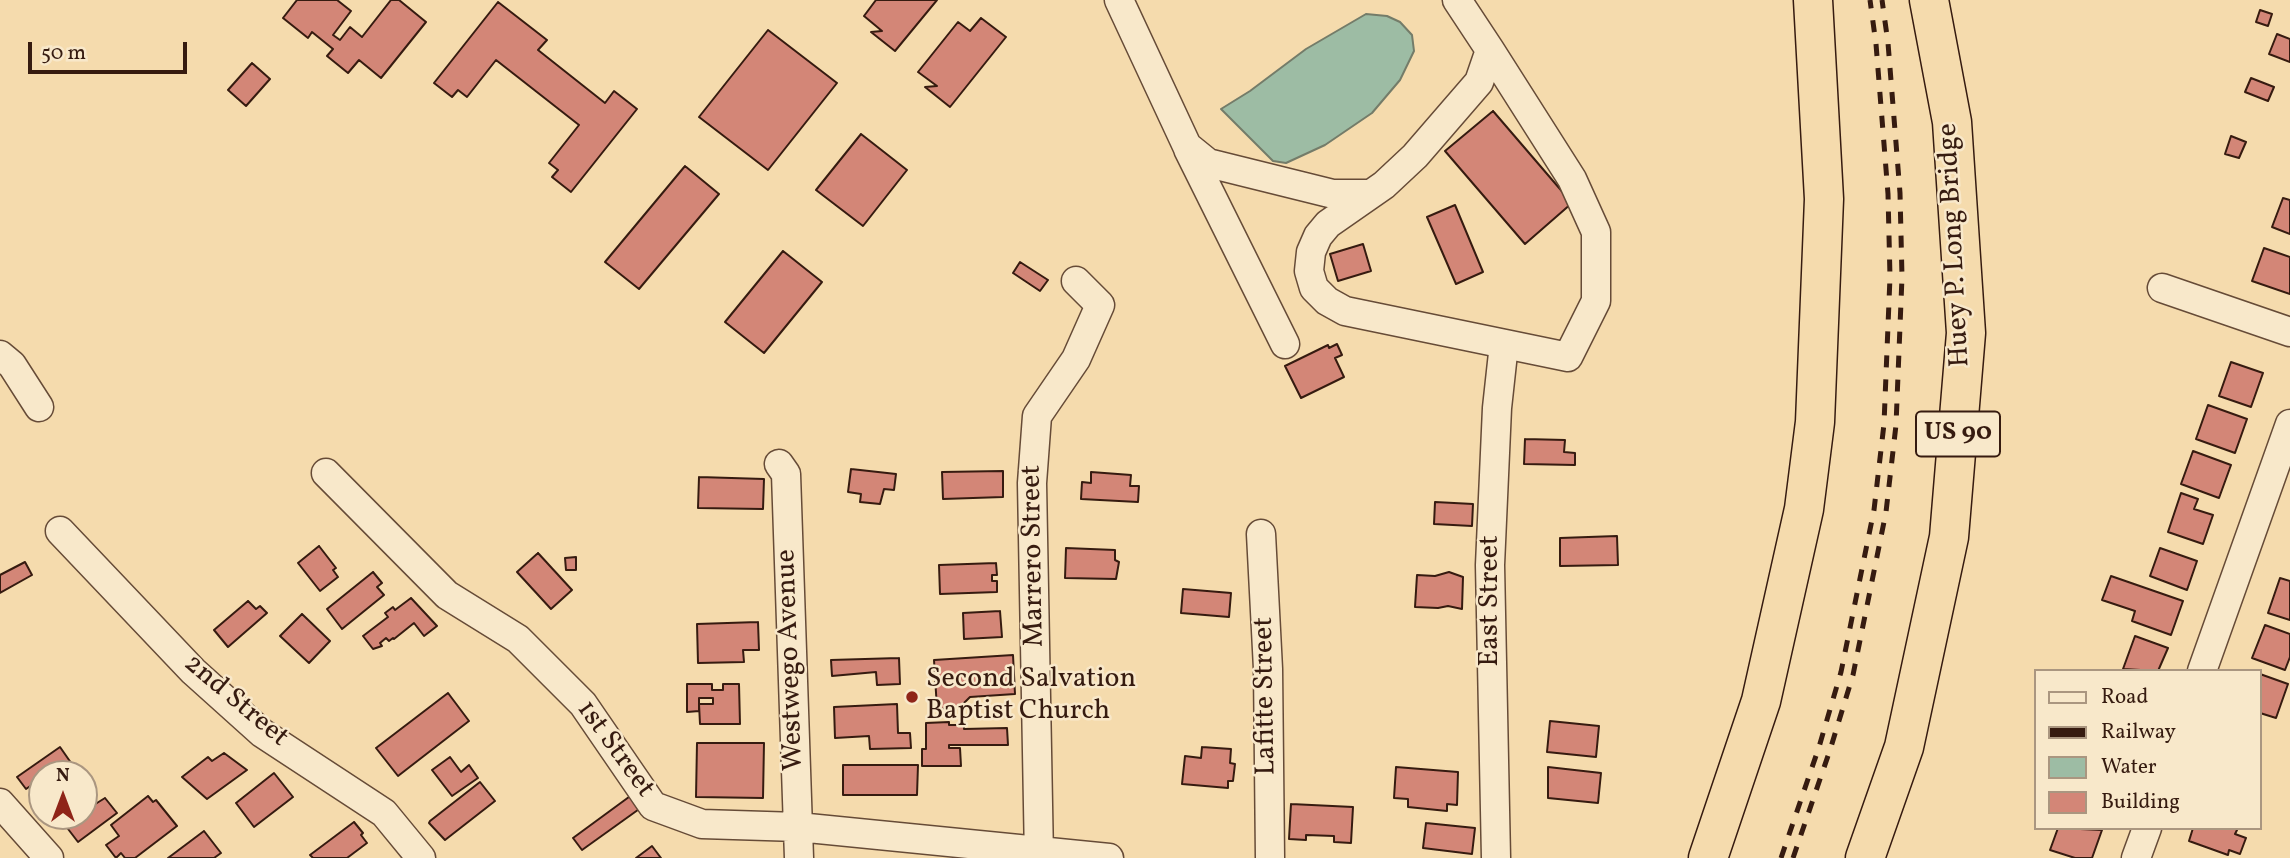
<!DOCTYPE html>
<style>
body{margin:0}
#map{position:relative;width:2290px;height:858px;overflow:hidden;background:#f5dbad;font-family:Vollkorn,serif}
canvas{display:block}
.legend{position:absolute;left:2034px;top:669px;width:228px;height:161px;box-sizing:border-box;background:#f8e8ca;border:2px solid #aa9680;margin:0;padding:9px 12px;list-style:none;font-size:21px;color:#361b10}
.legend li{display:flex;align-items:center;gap:14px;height:35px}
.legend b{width:35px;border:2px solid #aa9680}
.north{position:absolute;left:28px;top:760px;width:70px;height:70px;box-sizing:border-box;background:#f8e8ca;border:2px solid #aa9680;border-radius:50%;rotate:0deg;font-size:19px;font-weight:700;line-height:28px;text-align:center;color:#361b10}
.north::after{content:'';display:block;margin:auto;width:24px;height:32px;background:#8f2418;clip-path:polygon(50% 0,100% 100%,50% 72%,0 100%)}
.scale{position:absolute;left:28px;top:42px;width:159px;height:32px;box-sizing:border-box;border:4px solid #361b10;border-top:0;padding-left:9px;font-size:21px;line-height:24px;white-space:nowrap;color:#361b10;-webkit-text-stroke:5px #f8e8ca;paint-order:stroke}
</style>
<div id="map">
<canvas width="2290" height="858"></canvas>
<ul class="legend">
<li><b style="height:9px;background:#f8e8ca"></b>Road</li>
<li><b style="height:9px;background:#361b10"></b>Railway</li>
<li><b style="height:19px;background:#9dbca4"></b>Water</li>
<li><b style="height:19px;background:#d38677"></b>Building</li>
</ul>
<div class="north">N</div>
<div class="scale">50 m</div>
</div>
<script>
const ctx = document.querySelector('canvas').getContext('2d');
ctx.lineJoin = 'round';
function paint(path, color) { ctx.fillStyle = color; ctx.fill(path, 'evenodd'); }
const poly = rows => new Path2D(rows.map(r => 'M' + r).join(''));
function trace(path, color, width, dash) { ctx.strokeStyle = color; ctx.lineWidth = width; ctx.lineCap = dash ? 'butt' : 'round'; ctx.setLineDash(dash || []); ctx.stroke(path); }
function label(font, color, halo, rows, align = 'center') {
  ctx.font = font + ' Vollkorn,serif'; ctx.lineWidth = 5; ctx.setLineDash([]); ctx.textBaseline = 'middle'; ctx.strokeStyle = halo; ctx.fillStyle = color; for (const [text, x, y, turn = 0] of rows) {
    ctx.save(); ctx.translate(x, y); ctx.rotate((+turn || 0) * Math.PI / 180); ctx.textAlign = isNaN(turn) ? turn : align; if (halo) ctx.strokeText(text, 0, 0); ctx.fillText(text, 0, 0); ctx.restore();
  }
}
const water = poly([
 [1366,14,1387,16,1400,22,1412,35,1414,51,1400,80,1372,113,1325,145,1286,163,1273,161,1221,109,1250,91,1306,49,1366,14]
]);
paint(water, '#9dbca4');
trace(water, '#747c69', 2);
const building = poly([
 [297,0,337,0,351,11,333,35,340,40,350,27,362,37,391,0,399,0,426,22,381,78,359,60,348,73,327,56,333,49,312,32,308,38,283,18,297,0],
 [876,0,937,0,895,51,871,32,882,31,864,16,876,0],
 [498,2,547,40,538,50,605,103,614,91,637,109,571,192,552,177,558,170,549,163,579,125,496,60,467,97,458,90,452,97,434,83,498,2],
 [2260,10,2272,14,2268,26,2256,22,2260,10],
 [981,18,1006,37,950,107,925,87,937,86,918,72,958,22,970,31,981,18],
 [768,30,837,83,768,170,699,117,768,30],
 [2277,34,2290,39,2290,62,2269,54,2277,34],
 [252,63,270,79,246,106,228,90,252,63],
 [2251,78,2274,87,2268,101,2245,92,2251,78],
 [1493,111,1572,203,1525,244,1445,151,1493,111],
 [861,134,907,170,863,226,816,190,861,134],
 [2231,136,2246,142,2239,158,2225,154,2231,136],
 [685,166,719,194,639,289,605,262,685,166],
 [2283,198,2290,200,2290,234,2272,227,2283,198],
 [1455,205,1483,272,1456,284,1427,217,1455,205],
 [1363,244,1371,271,1338,281,1330,254,1363,244],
 [2264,248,2290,257,2290,294,2252,281,2264,248],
 [783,251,822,282,764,353,725,322,783,251],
 [1020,262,1048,280,1040,291,1013,273,1020,262],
 [1337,344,1342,355,1335,358,1344,377,1301,398,1285,366,1328,345,1329,348,1337,344],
 [2231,362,2263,373,2251,407,2219,396,2231,362],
 [2208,405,2247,419,2235,453,2196,439,2208,405],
 [1525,439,1565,440,1564,452,1575,453,1575,465,1524,464,1525,439],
 [2193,451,2231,465,2219,498,2181,484,2193,451],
 [851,469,896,474,894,490,884,489,880,504,860,502,861,494,848,492,851,469],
 [1003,471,1003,497,943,499,942,472,1003,471],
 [1091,472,1131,475,1130,486,1139,486,1138,502,1081,499,1082,482,1091,483,1091,472],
 [699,477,764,479,763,509,698,508,699,477],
 [2181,493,2198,499,2194,509,2213,515,2203,544,2168,532,2181,493],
 [1435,502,1473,504,1472,526,1434,524,1435,502],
 [1617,536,1618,565,1560,566,1560,538,1617,536],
 [319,546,336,568,333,570,338,577,320,591,298,563,319,546],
 [1066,548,1115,550,1115,560,1119,562,1116,579,1065,578,1066,548],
 [2160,548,2197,561,2187,590,2150,576,2160,548],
 [538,553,572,590,551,609,517,572,538,553],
 [576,557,576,570,566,570,565,558,576,557],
 [25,562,32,575,0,593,0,575,25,562],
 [996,563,997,575,992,575,992,581,997,581,997,592,940,594,939,565,996,563],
 [373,572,382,583,377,587,384,595,342,629,327,609,373,572],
 [1449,572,1463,577,1462,609,1448,606,1438,608,1415,607,1417,575,1435,576,1449,572],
 [2111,576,2183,601,2171,635,2132,621,2135,611,2102,600,2111,576],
 [2280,578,2290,581,2290,620,2268,613,2280,578],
 [1183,589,1231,593,1229,617,1181,613,1183,589],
 [411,598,437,626,424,636,414,623,394,639,393,638,389,641,386,638,380,643,382,646,373,649,363,636,388,617,385,613,393,607,395,610,411,598],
 [248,601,256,609,260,606,267,613,228,647,214,630,248,601],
 [1000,611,1002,637,964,639,963,613,1000,611],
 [302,614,330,641,309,663,280,636,302,614],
 [758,622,759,650,743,650,744,662,698,663,697,624,758,622],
 [2265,625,2290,634,2290,657,2285,670,2252,658,2265,625],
 [2135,636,2168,648,2158,671,2123,669,2135,636],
 [1013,655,1015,694,970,697,959,708,937,709,934,660,1013,655],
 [899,658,900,684,877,685,876,672,832,676,831,660,899,658],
 [2260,674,2288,684,2276,718,2260,713,2260,674],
 [687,684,712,684,712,690,723,690,723,684,739,684,740,724,700,724,699,704,713,704,713,698,699,698,699,711,687,712,687,684],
 [448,693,469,721,398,776,376,748,448,693],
 [897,704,898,733,910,733,911,748,870,749,869,736,835,738,834,707,897,704],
 [1550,721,1599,726,1596,757,1547,752,1550,721],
 [949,722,949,725,964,725,964,729,1007,728,1008,745,949,745,949,748,960,748,961,766,922,766,922,749,926,749,926,723,949,722],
 [697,743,764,743,763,798,696,797,697,743],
 [60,747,76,770,70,774,60,774,56,768,47,774,42,774,42,778,26,789,17,777,60,747],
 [1202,747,1231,749,1230,763,1235,764,1233,781,1228,781,1228,788,1182,784,1185,756,1201,758,1202,747],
 [224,753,247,770,207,799,182,777,208,757,212,761,224,753],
 [450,757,461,772,469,765,478,778,452,796,432,770,450,757],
 [843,765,918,765,917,795,843,795,843,765],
 [1396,767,1458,772,1457,805,1447,804,1447,811,1408,807,1408,799,1394,798,1396,767],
 [1548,767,1601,773,1598,803,1548,798,1548,767],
 [274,773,293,797,254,827,236,803,274,773],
 [480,782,495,801,445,840,429,823,430,821,480,782],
 [633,794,642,807,582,850,573,838,633,794],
 [148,796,153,802,156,800,177,826,135,858,125,858,121,853,116,858,106,845,119,836,111,825,148,796],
 [105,798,117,813,78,842,65,825,78,816,84,816,84,811,105,798],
 [1291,804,1353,807,1351,843,1334,842,1334,836,1306,835,1306,840,1289,839,1291,804],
 [354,822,363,833,361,835,367,843,347,858,313,858,310,855,354,822],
 [1426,823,1475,828,1472,854,1423,848,1426,823],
 [2058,828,2102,830,2092,858,2075,858,2050,850,2058,828],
 [2193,828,2238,828,2235,834,2246,838,2240,854,2229,850,2228,855,2189,841,2193,828],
 [204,831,221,853,214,858,168,858,204,831],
 [652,846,661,858,636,858,652,846]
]);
paint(building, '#d38677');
trace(building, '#361b10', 2);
const minor = poly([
 [1119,0,1187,146,1208,163,1333,194,1370,194],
 [1457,0,1490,50,1572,179,1596,232,1596,301,1568,357,1345,311,1327,301,1314,288,1309,271,1311,252,1318,236,1328,224,1384,185,1415,156,1479,82,1490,50],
 [1188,149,1285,344],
 [2162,288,2290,332],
 [0,355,12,365,39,407],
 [779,464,786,474,799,858],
 [326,473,447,595,518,639,583,704,653,806,702,824,798,827,1109,858],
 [60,531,193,671,262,733,384,813,421,858],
 [1261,534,1268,669,1270,858],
 [2202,671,2290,424],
 [0,803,49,858],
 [1039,858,1032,483,1037,416,1076,359,1100,305,1076,281],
 [1496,858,1490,565,1497,408,1504,344],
 [2136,858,2147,828]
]);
const highway = poly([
 [1708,858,1761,701,1804,509,1815,422,1824,199,1813,0],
 [1865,858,1904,747,1949,537,1966,333,1952,122,1929,0]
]);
trace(minor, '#664b37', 31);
trace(highway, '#361b10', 41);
trace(minor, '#f8e8ca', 28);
trace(highway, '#f5dbad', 38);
trace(poly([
 [1781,858,1819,747,1841,672,1874,510,1884,424,1890,277,1888,194,1876,44,1870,0],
 [1793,858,1830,750,1853,675,1886,512,1896,425,1902,277,1900,193,1888,43,1882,0]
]), '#361b10', 5, [12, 12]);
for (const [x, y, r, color] of [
 [912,697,7,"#8f2418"]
]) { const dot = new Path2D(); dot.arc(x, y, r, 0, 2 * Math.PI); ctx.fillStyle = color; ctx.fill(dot); trace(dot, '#f8e8ca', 2.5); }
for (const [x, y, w] of [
 [1958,434,84]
]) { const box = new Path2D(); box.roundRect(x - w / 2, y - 22.5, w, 45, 5); ctx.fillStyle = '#f8e8ca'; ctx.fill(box); trace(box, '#361b10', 2); }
label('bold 26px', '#361b10', null, [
 ["US 90",1958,434]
]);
label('28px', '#361b10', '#f8e8ca', [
 ["Huey P. Long Bridge",1956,245,-93],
 ["Marrero Street",1035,556,-91],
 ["East Street",1492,601,-90],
 ["Westwego Avenue",792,660,-92],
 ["Lafitte Street",1267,696,-91],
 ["2nd Street",235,702,40],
 ["1st Street",614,750,54]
]);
label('28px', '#361b10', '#f8e8ca', [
 ["Second Salvation",926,681],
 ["Baptist Church",926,713]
], 'left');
</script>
